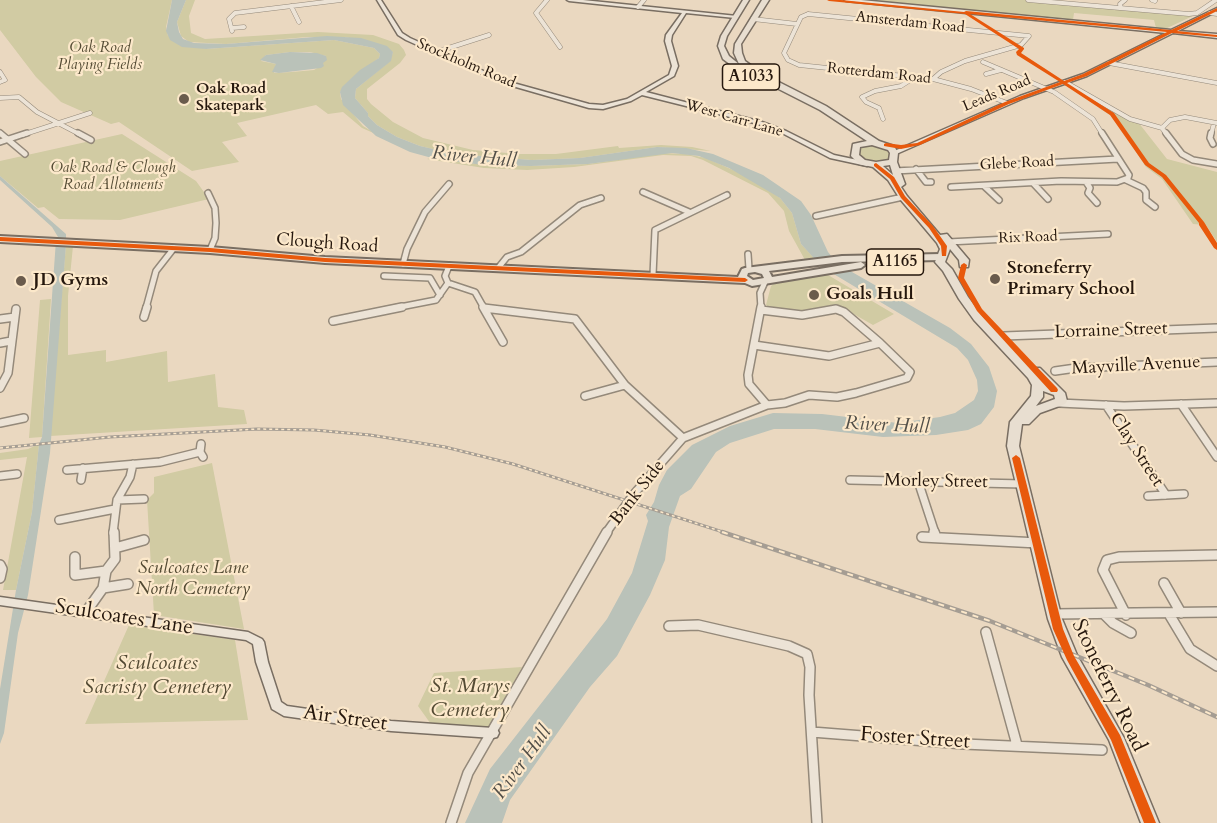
<!DOCTYPE html>
<style>
body{margin:0}
canvas{display:block;background:#ead8c0}
</style>
<canvas width="1217" height="823"></canvas>
<script>
const ctx = document.querySelector('canvas').getContext('2d');
ctx.lineJoin = 'round';
function paint(path, color) { ctx.fillStyle = color; ctx.fill(path, 'evenodd'); }
const poly = rows => new Path2D(rows.map(r => 'M' + r).join(''));
function trace(path, color, width, dash) { ctx.strokeStyle = color; ctx.lineWidth = width; ctx.lineCap = dash ? 'butt' : 'round'; ctx.setLineDash(dash || []); ctx.stroke(path); }
function label(font, color, halo, rows, align = 'center') {
  ctx.font = font + ' Cardo,serif'; ctx.lineWidth = 4.5; ctx.setLineDash([]); ctx.textBaseline = 'middle'; ctx.strokeStyle = halo; ctx.fillStyle = color; for (const [text, x, y, turn = 0] of rows) {
    ctx.save(); ctx.translate(x, y); ctx.rotate((+turn || 0) * Math.PI / 180); ctx.textAlign = isNaN(turn) ? turn : align; if (halo) ctx.strokeText(text, 0, 0); ctx.fillText(text, 0, 0); ctx.restore();
  }
}
paint(poly([
 [0,0,172,0,166,27,168,36,206,49,334,40,374,48,380,54,379,58,348,82,340,92,341,99,363,126,378,135,362,128,343,112,328,114,316,105,237,123,247,136,222,142,239,162,192,171,119,122,111,124,61,102,36,77,0,30],
 [290,52,310,52,326,56,322,65,314,70,292,72,274,73,276,64,261,61,266,55],
 [186,0,195,0,189,16,191,33,205,39,318,32,373,35,399,44,404,50,406,55,400,63,367,89,367,99,371,104,393,122,423,138,473,150,519,154,556,154,618,146,619,148,661,145,692,147,711,151,657,147,580,158,532,160,455,154,420,146,397,137,377,125,368,116,368,113,355,98,356,89,390,61,393,52,346,37,307,37,226,44,189,42,181,36,177,22],
 [866,0,1024,0,1195,15,1165,29,1156,28,1154,20,1074,13,1073,20],
 [1099,108,1108,108,1138,122,1167,159,1217,172,1217,242,1206,225,1193,224,1162,179,1146,167,1113,117],
 [122,134,196,181,209,199,120,220,59,219,44,207,38,208,0,176,0,161],
 [868,144,885,146,890,152,889,160,881,164,865,161,859,156,860,148],
 [662,153,686,154,706,158,744,175,771,191,780,198,792,213,801,244,815,259,805,260,789,231,784,211,768,193,703,160,691,156,663,155,574,167,527,170,484,168,427,159,436,157,483,165,531,166,588,164],
 [66,245,73,246,68,296,68,355,106,350,106,362,167,351,168,382,215,374,218,407,244,410,247,424,50,436],
 [821,275,828,275,894,314,873,325,843,308,804,312,770,308,766,305,771,286,775,283],
 [51,299,42,437,29,438,40,300],
 [39,444,32,512,16,590,3,590,27,457,0,460,0,453,28,449],
 [212,463,244,629,154,615,147,500,154,493,154,477],
 [129,625,235,640,248,720,85,724],
 [522,667,487,730,433,727,418,706,434,673]
]), '#d1cba3');
paint(poly([
 [172,0,186,0,177,22,179,32,183,39,194,43,226,44,327,36,361,38,387,46,393,52,391,61,356,89,355,98,368,113,368,116,377,125,397,137,420,146,455,154,532,160,580,158,657,147,686,148,713,154,763,175,801,201,811,215,828,252,838,264,950,328,971,344,989,367,997,391,994,407,981,424,968,430,936,435,883,437,815,429,774,429,730,443,716,452,691,489,680,496,669,527,665,560,650,595,617,656,590,687,510,800,502,823,465,823,490,769,607,619,632,573,648,521,646,515,654,502,659,485,667,470,692,445,730,426,773,413,822,414,898,423,940,417,955,413,974,400,978,391,977,380,968,360,957,348,822,267,801,244,792,213,780,198,729,168,699,156,672,153,588,164,531,166,483,165,432,158,410,152,376,136,343,105,340,92,342,87,360,70,379,58,380,54,374,48,334,40,206,49,182,47,170,40,166,31],
 [290,52,317,53,326,56,327,60,323,63,324,66,321,68,279,73,272,72,276,64,260,60,266,55],
 [0,176,66,234,66,245,50,453,28,595,18,633,4,733,0,744,0,689,16,590,32,512,39,444,42,437,56,240,58,237,52,227,0,180]
]), '#bac2b9');
const streetFar3 = poly([
 [547,0,536,13,560,47],
 [1028,0,1189,14,1197,13,1216,0],
 [1152,0,1155,1],
 [291,6,299,22],
 [638,7,644,0],
 [1121,8,1120,4,1125,0],
 [1210,13,1217,14],
 [808,14,1029,36,1021,45,965,61,941,72,933,79,799,65,788,60,784,53,801,17,808,14],
 [753,19,797,24],
 [232,28,244,27],
 [232,31,229,19,235,13,341,0],
 [436,52,489,35],
 [983,62,1054,92,1093,119,1103,135],
 [1109,63,1217,83],
 [0,72,5,80,0,82],
 [986,74,1001,70],
 [933,79,971,89,1007,103],
 [1065,82,1130,119,1162,128],
 [0,98,19,97,37,112,81,135],
 [883,119,879,108,866,102,862,97,875,91,901,86,912,79],
 [1162,128,1167,135],
 [1162,128,1170,120,1185,117,1217,123],
 [0,133,2,135],
 [22,135,90,113],
 [1211,135,1214,123]
]);
const streetFar2 = poly([
 [0,133,25,154],
 [78,133,91,140],
 [1166,133,1182,154,1193,160,1217,164],
 [1211,133,1210,138,1213,144],
 [0,142,27,133],
 [916,169,926,182,931,182],
 [895,171,1118,159],
 [1126,180,1143,188,1146,192,1146,200,1155,207],
 [1086,182,1090,188,1088,193,1097,203],
 [1033,183,1048,199],
 [984,186,999,200],
 [951,187,1061,181,1117,182,1128,178,1129,175,1102,133],
 [643,192,689,212],
 [208,193,215,208,216,223,215,238,210,250],
 [816,216,903,197],
 [948,242,1108,234],
 [748,254,749,269],
 [403,264,407,249,425,212,449,184],
 [498,268,507,257,521,252,580,205,601,198],
 [653,275,655,230,727,195],
 [384,276,430,278,440,295],
 [448,283,475,292,484,308],
 [146,308,156,271,174,248],
 [395,308,436,300,448,283,445,276,449,266],
 [484,308,488,308],
 [761,308,760,293,765,282]
]);
const streetFar1 = poly([
 [483,307,503,342],
 [484,308,575,319,625,385,683,438],
 [761,310,802,315,836,309,844,312,880,343],
 [144,317,147,307],
 [0,319,15,317],
 [333,321,402,307],
 [1004,336,1217,328],
 [0,343,11,341],
 [754,345,829,356,880,343,910,372,907,378,856,393,837,397,809,395,785,403,767,405],
 [1055,371,1076,368,1217,362],
 [0,388,8,373,16,309],
 [585,396,625,385],
 [1059,403,1124,406,1217,403],
 [1181,404,1217,457],
 [1106,405,1166,495],
 [0,423,24,418],
 [201,444,200,452,203,457],
 [67,470,160,462,200,452],
 [0,476,17,474],
 [81,480,83,468],
 [850,480,1023,484],
 [918,481,935,533],
 [1148,496,1184,494],
 [117,500,144,499],
 [59,520,115,509],
 [113,533,117,500,130,477,133,464],
 [606,533,633,495,683,438,767,405,749,384,748,375,761,307]
]);
const street = poly([
 [934,532,936,537],
 [922,537,1038,543],
 [115,548,144,540],
 [75,557,75,575,106,571,103,588,86,612],
 [0,565,2,569,0,578],
 [106,571,115,559,114,532],
 [1164,583,1181,613],
 [103,588,128,584],
 [1054,614,1217,612],
 [1169,614,1190,649,1217,666],
 [1105,615,1113,623,1131,633],
 [1126,615,1103,570,1107,560,1119,557,1217,555],
 [669,626,698,625,789,646,807,654,810,667,809,695,817,823],
 [986,632,1017,745],
 [812,732,964,744,1102,750],
 [451,823,468,773,607,532]
]);
const secondary = poly([
 [377,0,381,0,402,33,410,38,506,81,589,104,603,105,627,99,669,75,672,66,665,41,666,35,682,13,569,1,567,0,583,0,737,16,737,17,735,18,686,13,672,35,671,41,678,66,674,76,646,92,762,122,786,131,834,155,867,162,870,164,867,166,830,158,782,133,758,124,642,95,631,101,603,109,589,108,502,83,406,40,398,35,377,0],
 [844,0,861,0,1171,30,1217,8,1217,11,1178,31,1217,34,1217,38,1173,33,1087,76,1024,98,894,155,892,154,892,152,1020,96,1083,74,1166,33,846,1,844,0],
 [0,597,248,632,262,639,264,642,268,662,281,702,287,706,391,721,493,728,497,729,499,733,497,737,493,738,391,731,284,716,272,709,256,662,253,644,246,640,0,605,0,597]
]);
const primary = poly([
 [0,236,210,247,325,257,738,277,742,269,745,268,842,256,941,254,945,257,941,260,842,262,769,271,772,277,861,262,865,265,861,268,752,286,745,283,325,263,210,253,0,242,0,236],
 [755,272,762,274,764,278,753,280,747,276,748,273,755,272]
]);
const highway = poly([
 [743,0,749,0,727,36,724,46,729,56,750,73,750,77,747,77,723,59,718,46,721,36,743,0],
 [762,0,769,0,741,44,742,53,745,61,763,74,826,106,879,141,894,146,898,153,897,162,905,184,901,187,907,196,940,235,947,234,969,260,968,267,960,267,959,260,950,249,945,262,952,269,968,297,982,316,1032,368,1040,368,1065,393,1067,401,1065,404,1040,413,1029,424,1022,424,1019,446,1062,619,1077,655,1124,738,1159,823,1141,823,1109,740,1062,657,1048,619,1007,446,1010,422,1031,396,1032,385,1028,378,974,320,959,299,943,271,935,262,940,249,937,243,900,199,888,180,873,167,859,164,851,156,853,144,867,141,820,110,757,78,739,64,734,53,735,44,762,0],
 [872,145,888,150,890,153,889,160,876,162,865,160,859,155,860,147,872,145],
 [890,165,893,175,883,166,890,165],
 [1043,391,1054,395,1055,399,1036,406,1043,397,1043,391]
]);
trace(streetFar3, '#94897a', 5);
trace(streetFar2, '#94897a', 8);
trace(streetFar1, '#94897a', 10);
trace(street, '#94897a', 12);
trace(secondary, '#796e62', 3);
trace(primary, '#796e62', 4);
trace(highway, '#796e62', 3);
trace(streetFar3, '#ece3d6', 4);
trace(streetFar2, '#ece3d6', 5);
trace(streetFar1, '#ece3d6', 7);
trace(street, '#ece3d6', 9);
paint(secondary, '#ece3d6');
paint(primary, '#e8ded0');
paint(highway, '#e8ded0');
const railFar1 = poly([
 [0,448,110,437,257,429,314,430,370,435,445,447,513,464,726,533]
]);
const rail = poly([
 [722,532,990,621,1148,685,1217,717]
]);
trace(railFar1, '#a59d93', 3);
trace(rail, '#a59d93', 4.5);
trace(railFar1, '#fce8ca', 1.5, [3]);
trace(rail, '#fce8ca', 2, [6]);
paint(poly([
 [827,0,841,0,964,12,966,11,1171,30,1217,8,1217,11,1177,31,1217,35,1217,37,1172,33,1087,76,1067,83,1114,113,1149,163,1166,175,1204,222,1217,243,1217,250,1214,248,1199,225,1199,223,1162,177,1145,165,1110,115,1063,84,1009,104,920,145,901,149,884,146,884,144,886,143,901,145,917,143,1005,102,1060,82,1017,55,1016,52,1019,49,965,14,829,1,827,0],
 [970,14,1167,32,1083,74,1064,81,1021,53,1024,49,1024,48,970,14],
 [876,163,894,177,905,196,933,226,947,246,946,256,942,256,941,246,929,228,901,198,890,179,874,166,874,164,876,163],
 [0,237,210,248,325,258,745,278,748,280,745,282,325,262,210,252,0,241,0,237],
 [964,263,967,265,964,278,982,309,1057,388,1058,390,1057,392,1051,392,977,311,958,278,961,265,964,263],
 [1016,455,1020,458,1063,629,1074,656,1120,735,1156,823,1144,823,1111,740,1067,660,1053,629,1012,458,1016,455]
]), '#e8590c');
for (const [x, y, r, color] of [
 [184,99,6,"#6a5b4c"],
 [995,279,6,"#6a5b4c"],
 [21,281,6,"#6a5b4c"],
 [814,295,6,"#6a5b4c"]
]) { const dot = new Path2D(); dot.arc(x, y, r, 0, 2 * Math.PI); ctx.fillStyle = color; ctx.fill(dot); trace(dot, '#fce8ca', 2); }
label('15px', '#25170d', '#fce8ca', [
 ["Amsterdam Road",910,23,6],
 ["Stockholm Road",466,64,23],
 ["Rotterdam Road",879,74,6],
 ["Leads Road",997,94,-23],
 ["West Carr Lane",734,119,16],
 ["Glebe Road",1017,164,-3],
 ["Rix Road",1028,238,-2]
]);
label('italic 15px', '#534a33', '#fce8ca', [
 ["Oak Road",100,49],
 ["Playing Fields",100,66],
 ["Oak Road & Clough",113,169],
 ["Road Allotments",113,186]
]);
label('bold 15px', '#25170d', '#fce8ca', [
 ["Oak Road",196,90],
 ["Skatepark",196,107]
], 'left');
for (const [x, y, w] of [
 [751,77,57],
 [895,262,57]
]) { const box = new Path2D(); box.roundRect(x - w / 2, y - 13, w, 26, 4.5); ctx.fillStyle = '#fce8ca'; ctx.fill(box); trace(box, '#25170d', 1.5); }
label('bold 16px', '#25170d', null, [
 ["A1033",751,77],
 ["A1165",895,262]
]);
label('18px', '#25170d', '#fce8ca', [
 ["Clough Road",327,244,4],
 ["Lorraine Street",1111,331,-2],
 ["Mayville Avenue",1136,366,-3],
 ["Clay Street",1136,450,57],
 ["Morley Street",936,482,1],
 ["Bank Side",638,493,-52]
]);
label('bold 18px', '#25170d', '#fce8ca', [
 ["Stoneferry",1007,269],
 ["Primary School",1007,290],
 ["JD Gyms",33,281],
 ["Goals Hull",826,295]
], 'left');
label('italic 18px', '#534a33', '#fce8ca', [
 ["Sculcoates Lane",193,569],
 ["North Cemetery",193,590]
]);
label('italic 20px', '#524f48', '#fce8ca', [
 ["River Hull",474,158,6],
 ["River Hull",887,426,3],
 ["River Hull",523,763,-54]
]);
label('21px', '#25170d', '#fce8ca', [
 ["Sculcoates Lane",124,618,9],
 ["Stoneferry Road",1108,686,64],
 ["Air Street",345,719,8],
 ["Foster Street",915,739,4]
]);
label('italic 21px', '#534a33', '#fce8ca', [
 ["Sculcoates",157,664],
 ["Sacristy Cemetery",157,688],
 ["St. Marys",470,687],
 ["Cemetery",470,711]
]);
</script>
